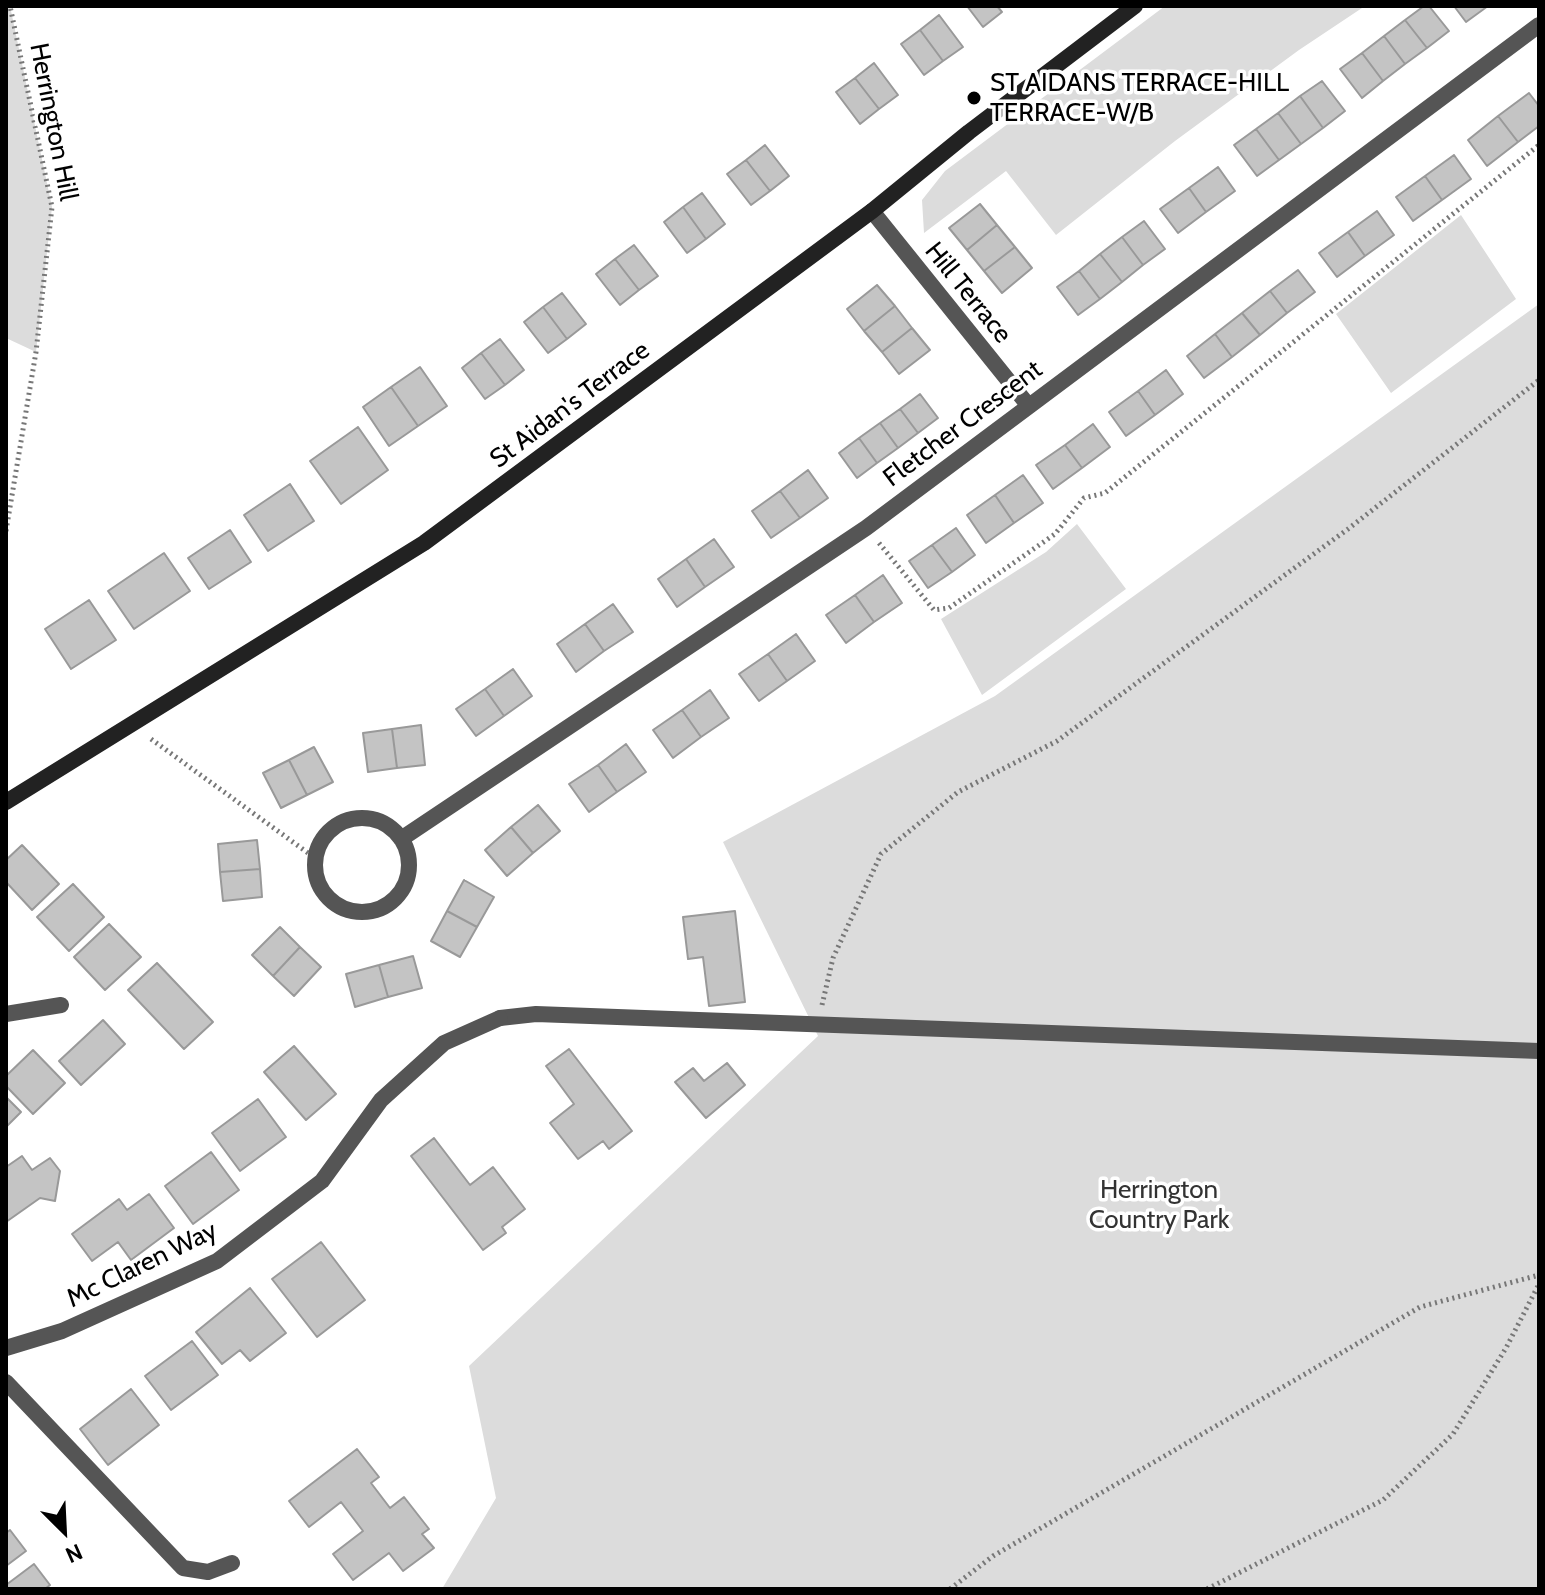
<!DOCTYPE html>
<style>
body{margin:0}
#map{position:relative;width:1545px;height:1595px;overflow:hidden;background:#fff;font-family:Cabin,sans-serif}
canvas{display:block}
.frame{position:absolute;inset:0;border:8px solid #000;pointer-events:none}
.north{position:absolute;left:24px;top:1491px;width:80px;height:80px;-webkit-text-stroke:6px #fff;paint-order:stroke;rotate:156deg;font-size:22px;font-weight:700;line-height:32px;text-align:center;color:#000}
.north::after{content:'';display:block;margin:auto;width:28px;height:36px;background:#000;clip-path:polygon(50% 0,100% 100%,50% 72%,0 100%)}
</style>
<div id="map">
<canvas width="1545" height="1595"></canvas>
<div class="frame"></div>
<div class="north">N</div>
</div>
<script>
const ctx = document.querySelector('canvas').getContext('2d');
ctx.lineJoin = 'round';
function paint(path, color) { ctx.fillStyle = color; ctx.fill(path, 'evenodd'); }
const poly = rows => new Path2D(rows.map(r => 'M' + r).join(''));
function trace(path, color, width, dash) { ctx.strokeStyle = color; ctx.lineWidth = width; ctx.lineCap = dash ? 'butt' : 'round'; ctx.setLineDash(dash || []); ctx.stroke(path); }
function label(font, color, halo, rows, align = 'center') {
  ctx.font = font + ' Cabin,sans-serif'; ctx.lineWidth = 7; ctx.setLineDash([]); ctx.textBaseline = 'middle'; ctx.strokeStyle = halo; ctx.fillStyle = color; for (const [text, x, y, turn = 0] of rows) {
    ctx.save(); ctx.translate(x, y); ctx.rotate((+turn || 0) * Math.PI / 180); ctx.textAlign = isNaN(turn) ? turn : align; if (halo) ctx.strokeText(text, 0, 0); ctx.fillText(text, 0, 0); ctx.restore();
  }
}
paint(poly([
 [6,6,10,6,52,207,36,352,6,338],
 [1165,6,1365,6,1299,50,1175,141,1056,235,1006,171,924,233,922,200,945,171],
 [1461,215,1516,299,1391,393,1336,314],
 [1539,304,1539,1589,442,1589,496,1498,469,1366,818,1036,723,842,995,696],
 [1077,524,1126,589,982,695,941,619,1046,552]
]), '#dcdcdc');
const building = poly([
 [967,6,997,6,1002,12,983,27,967,6],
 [1424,6,1429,6,1449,31,1427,48,1405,20,1424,6],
 [1454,6,1488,6,1466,22,1454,6],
 [939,15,963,47,943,61,920,30,939,15],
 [1405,20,1427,48,1405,64,1384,36,1405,20],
 [920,30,943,61,924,75,901,44,920,30],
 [1384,36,1405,64,1383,81,1362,53,1384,36],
 [1362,53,1383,81,1362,98,1340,69,1362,53],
 [874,63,898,95,879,109,855,78,874,63],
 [855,78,879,109,860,124,836,92,855,78],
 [1322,81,1345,111,1323,128,1300,96,1322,81],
 [1529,93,1539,106,1539,126,1518,142,1498,116,1529,93],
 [1300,96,1323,128,1301,144,1278,113,1300,96],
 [1278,113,1301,144,1279,160,1256,129,1278,113],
 [1498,116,1518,142,1487,166,1468,140,1498,116],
 [1256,129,1279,160,1257,176,1234,145,1256,129],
 [765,145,789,176,770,191,746,160,765,145],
 [1454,155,1471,179,1442,200,1425,176,1454,155],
 [746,160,770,191,751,205,727,174,746,160],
 [1218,167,1235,191,1206,212,1189,188,1218,167],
 [1425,176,1442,200,1413,221,1396,197,1425,176],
 [1189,188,1206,212,1178,233,1160,209,1189,188],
 [702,193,725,224,706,239,683,207,702,193],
 [980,204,997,225,967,250,949,228,980,204],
 [683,207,706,239,687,253,664,222,683,207],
 [1377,211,1394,235,1365,256,1348,232,1377,211],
 [1144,221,1165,249,1143,265,1122,237,1144,221],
 [997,225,1015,247,984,271,967,250,997,225],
 [1348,232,1365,256,1337,277,1319,253,1348,232],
 [1122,237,1143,265,1122,282,1100,254,1122,237],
 [634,245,658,276,639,290,615,259,634,245],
 [1015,247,1032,268,1002,293,984,271,1015,247],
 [1100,254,1122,282,1100,299,1079,271,1100,254],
 [615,259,639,290,620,305,596,274,615,259],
 [1298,270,1315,292,1287,313,1270,291,1298,270],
 [1079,271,1100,299,1078,315,1057,287,1079,271],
 [877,285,895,306,864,331,847,309,877,285],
 [1270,291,1287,313,1260,335,1242,313,1270,291],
 [562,293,586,324,567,339,543,307,562,293],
 [895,306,912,328,882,352,864,331,895,306],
 [543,307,567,339,548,353,524,322,543,307],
 [1242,313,1260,335,1232,357,1215,334,1242,313],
 [912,328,930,350,899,374,882,352,912,328],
 [1215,334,1232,357,1204,378,1187,356,1215,334],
 [500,339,524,370,505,385,481,353,500,339],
 [481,353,505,385,485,399,462,368,481,353],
 [420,367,447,406,418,426,391,387,420,367],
 [1166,370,1183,394,1155,415,1138,391,1166,370],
 [391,387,418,426,389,446,363,407,391,387],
 [1138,391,1155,415,1126,436,1109,412,1138,391],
 [920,394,938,418,918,433,900,409,920,394],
 [900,409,918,433,898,448,880,423,900,409],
 [880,423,898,448,877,463,859,438,880,423],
 [1093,424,1110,447,1082,468,1065,445,1093,424],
 [358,427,388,470,341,504,310,461,358,427],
 [859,438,877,463,857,478,839,453,859,438],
 [1065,445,1082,468,1053,489,1036,465,1065,445],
 [808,470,828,498,800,518,780,491,808,470],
 [1023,475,1043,503,1014,523,995,495,1023,475],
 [290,484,314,521,268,551,244,515,290,484],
 [780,491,800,518,771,538,752,511,780,491],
 [995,495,1014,523,986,543,967,515,995,495],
 [956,528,975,555,952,572,932,545,956,528],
 [230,530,251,562,209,589,188,558,230,530],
 [714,539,734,567,705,587,686,559,714,539],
 [932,545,952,572,928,588,909,561,932,545],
 [164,553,190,591,134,629,108,591,164,553],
 [686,559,705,587,677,607,658,579,686,559],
 [883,575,902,603,874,622,855,595,883,575],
 [855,595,874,622,846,643,826,615,855,595],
 [89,600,116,640,71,669,45,629,89,600],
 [613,604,633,632,604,651,585,624,613,604],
 [585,624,604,651,576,672,557,644,585,624],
 [796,634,815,661,787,681,768,654,796,634],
 [768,654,787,681,759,701,739,674,768,654],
 [513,669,532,696,504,716,485,689,513,669],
 [485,689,504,716,476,736,456,709,485,689],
 [710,690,729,718,701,737,682,710,710,690],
 [682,710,701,737,673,758,653,730,682,710],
 [421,725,425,765,397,768,392,729,421,725],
 [392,729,397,768,368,772,363,733,392,729],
 [626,744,646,772,617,792,598,765,626,744],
 [314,747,333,782,307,795,289,760,314,747],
 [289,760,307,795,281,808,263,773,289,760],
 [598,765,617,792,589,812,569,784,598,765],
 [538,805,560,831,533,853,511,827,538,805],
 [511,827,533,853,507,876,485,850,511,827],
 [257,840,260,869,220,872,218,844,257,840],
 [22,845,59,884,32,910,6,882,6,860,22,845],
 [260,869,262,897,223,901,220,872,260,869],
 [464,880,494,897,477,927,447,911,464,880],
 [73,884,104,917,69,951,37,917,73,884],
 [447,911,477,927,460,957,431,941,447,911],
 [735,911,745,1002,709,1006,703,957,688,959,683,917,735,911],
 [109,924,141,957,105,990,74,957,109,924],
 [280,927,300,947,273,976,252,955,280,927],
 [300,947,321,967,294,996,273,976,300,947],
 [413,956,422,988,388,997,379,965,413,956],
 [157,963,213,1022,184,1049,128,990,157,963],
 [379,965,388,997,355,1007,346,974,379,965],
 [103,1020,125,1044,81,1085,59,1061,103,1020],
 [294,1046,336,1094,306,1120,264,1072,294,1046],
 [569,1049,632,1131,609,1149,603,1141,578,1159,550,1123,574,1104,546,1066,569,1049],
 [33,1050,65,1083,33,1114,6,1086,6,1076,33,1050],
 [727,1063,745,1085,706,1118,675,1082,693,1068,704,1081,727,1063],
 [6,1097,21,1112,6,1127,6,1097],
 [258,1099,286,1137,240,1171,212,1133,258,1099],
 [434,1138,470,1185,493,1167,525,1209,502,1227,506,1233,483,1250,411,1156,434,1138],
 [211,1152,239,1190,193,1224,165,1186,211,1152],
 [22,1156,32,1170,50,1158,60,1171,55,1201,40,1198,6,1222,6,1167,22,1156],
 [149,1194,174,1228,131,1260,118,1242,92,1261,72,1234,119,1199,127,1210,149,1194],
 [321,1242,365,1300,317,1337,272,1279,321,1242],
 [250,1288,286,1333,250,1361,240,1350,222,1364,196,1332,250,1288],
 [192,1341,218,1375,171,1410,145,1376,192,1341],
 [131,1389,159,1425,108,1465,80,1429,131,1389],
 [357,1449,379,1477,371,1483,390,1508,404,1497,429,1529,422,1534,434,1548,403,1571,389,1553,353,1580,333,1554,363,1531,341,1502,309,1527,289,1501,357,1449],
 [10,1530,26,1551,6,1566,6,1533,10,1530],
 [34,1564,50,1585,45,1589,8,1589,6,1585,34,1564]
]);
paint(building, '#c4c4c4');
trace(building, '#999', 2);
trace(poly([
 [6,531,36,352,52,207,10,6],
 [879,543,934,610,949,608,1055,534,1084,498,1105,493,1539,145],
 [151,739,315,858],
 [822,1005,833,958,881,854,958,792,1057,741,1348,529,1539,380],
 [950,1589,993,1556,1420,1307,1539,1275],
 [1207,1589,1383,1500,1453,1434,1506,1348,1539,1284]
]), '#777', 5, [2, 4]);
trace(poly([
 [500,1018,536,1014,1539,1051],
 [6,1382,183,1568,208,1572,232,1563]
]), '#555', 16);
trace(poly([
 [872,211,1028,405],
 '315 865a47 47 0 1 1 94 0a47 47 0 1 1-94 0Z',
 [401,839,866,528,1539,25],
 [6,1014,61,1005],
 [6,1348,62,1331,217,1261,322,1181,381,1100,444,1043,500,1018]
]), '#555', 16);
trace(poly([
 [6,802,424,543,872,211,969,132,1135,6]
]), '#222', 16);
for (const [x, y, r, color] of [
 [974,98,8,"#000"]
]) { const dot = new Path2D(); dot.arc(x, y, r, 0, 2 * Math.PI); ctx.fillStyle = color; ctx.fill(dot); trace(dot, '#fff', 3); }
label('26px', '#000', '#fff', [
 ["ST AIDANS TERRACE-HILL",990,83],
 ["TERRACE-W/B",990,113]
], 'left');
label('26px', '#000', '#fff', [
 ["Herrington Hill",53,122,79],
 ["Hill Terrace",968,293,51],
 ["St Aidan's Terrace",570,405,-37],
 ["Fletcher Crescent",963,424,-37],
 ["Mc Claren Way",142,1265,-26]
]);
label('26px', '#333', '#fff', [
 ["Herrington",1159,1190],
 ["Country Park",1159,1220]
]);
</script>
